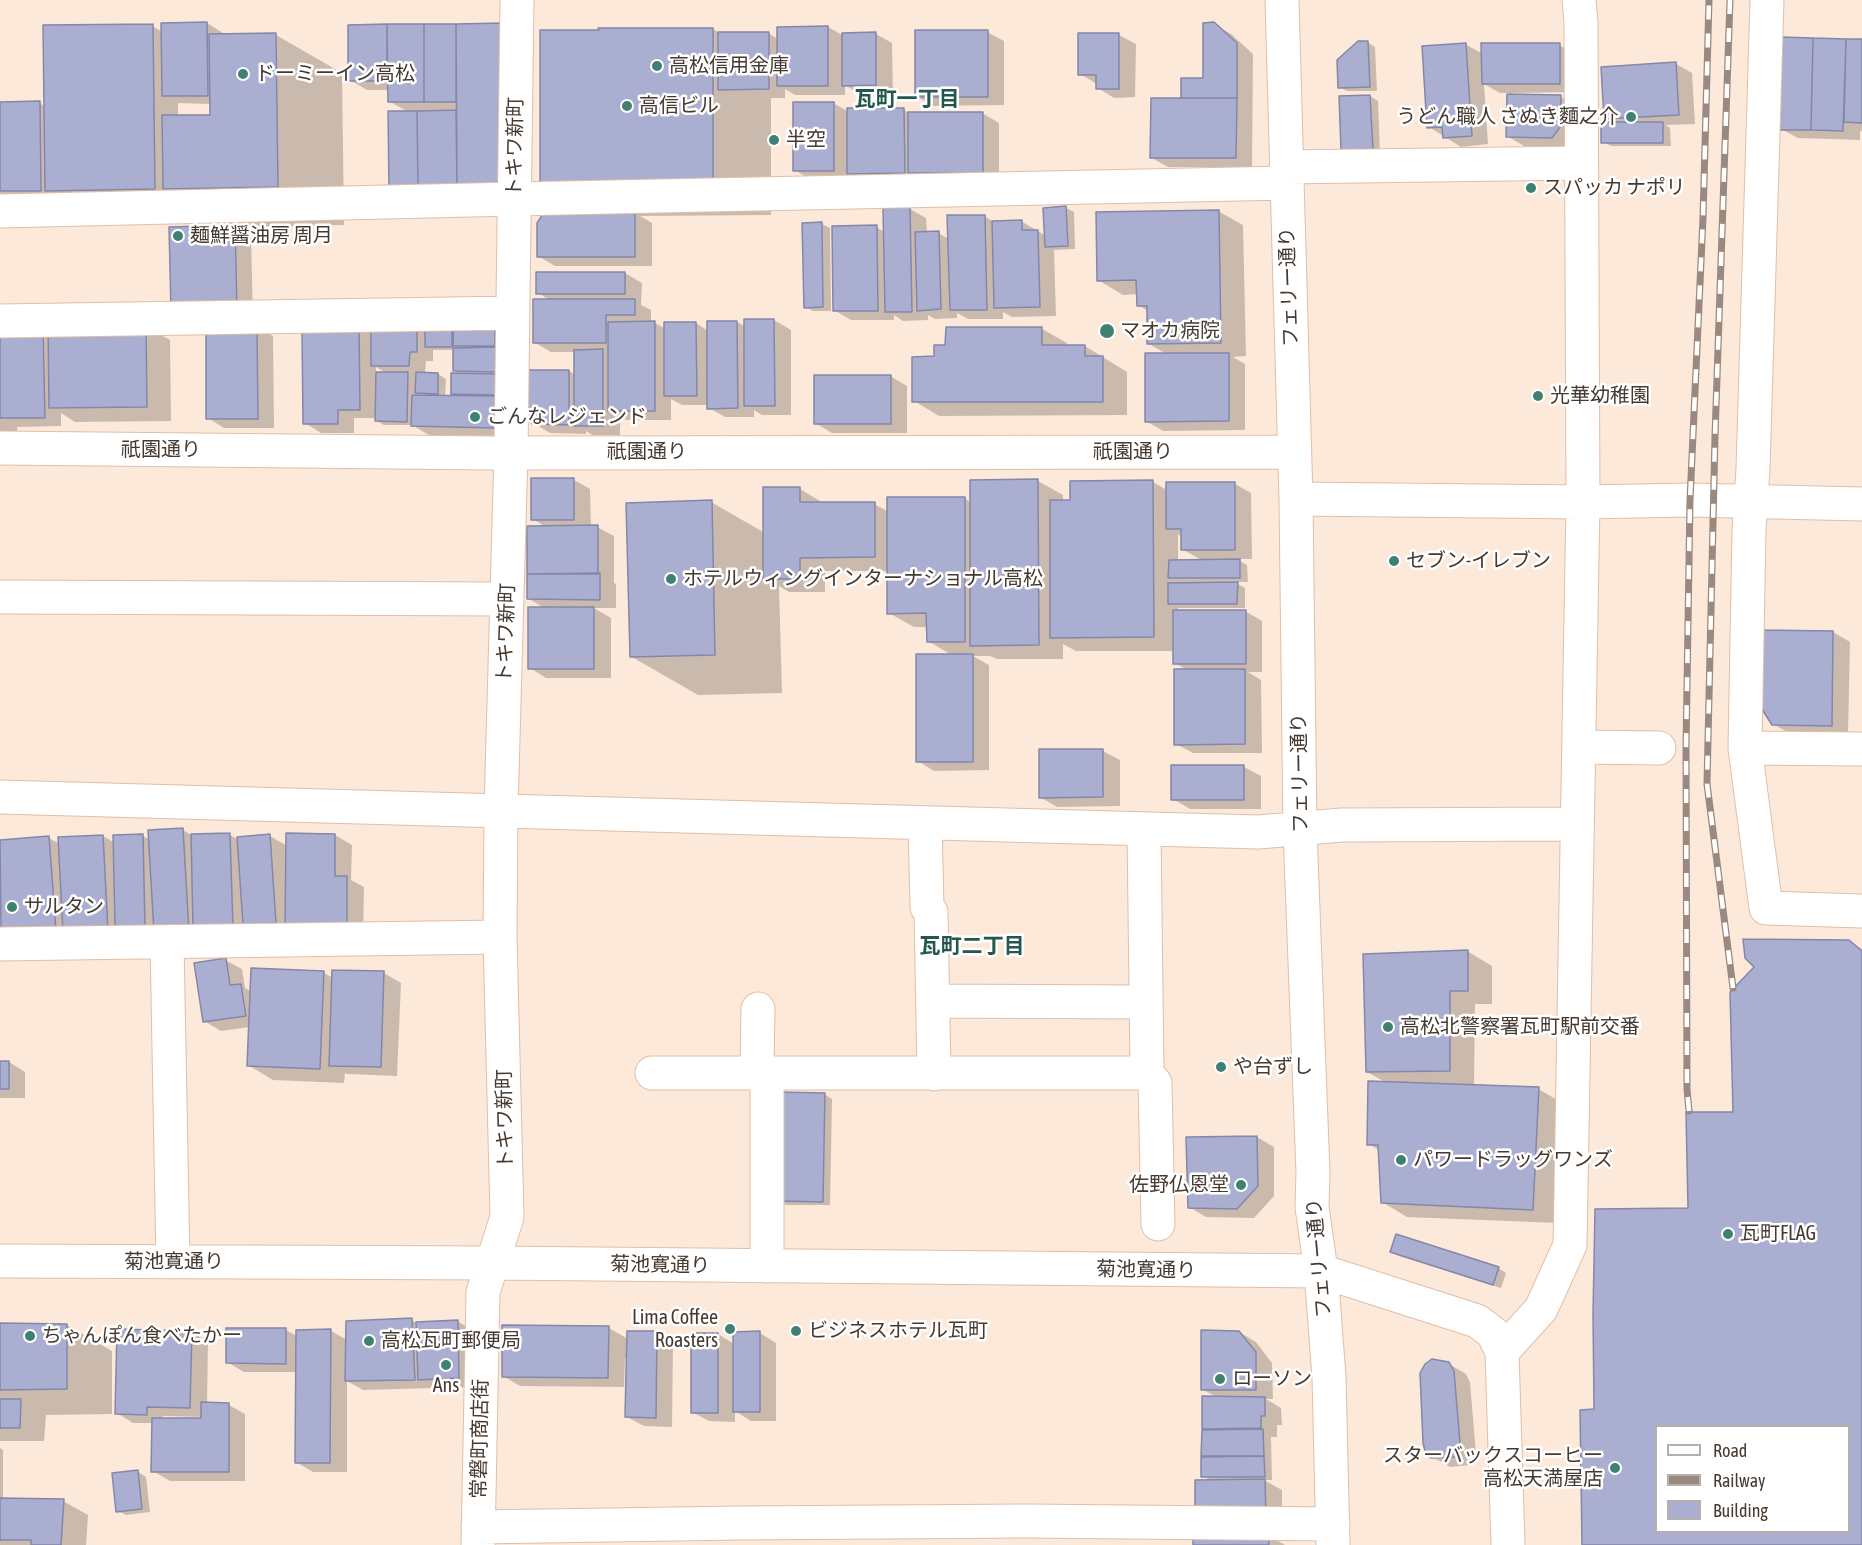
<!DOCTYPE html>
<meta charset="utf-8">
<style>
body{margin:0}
#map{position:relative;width:1862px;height:1545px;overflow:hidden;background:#fde9da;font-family:"Asap Condensed",sans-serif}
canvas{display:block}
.legend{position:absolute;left:1655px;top:1425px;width:195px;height:108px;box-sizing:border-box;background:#fff;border:2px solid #b5b0ac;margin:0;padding:8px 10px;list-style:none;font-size:18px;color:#463930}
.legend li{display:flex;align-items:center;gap:12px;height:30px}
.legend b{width:30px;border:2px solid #b5b0ac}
</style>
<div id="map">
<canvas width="1862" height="1545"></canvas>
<ul class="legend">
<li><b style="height:8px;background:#fff"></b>Road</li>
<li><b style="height:8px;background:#9a897e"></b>Railway</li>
<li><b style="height:16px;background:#aaaed1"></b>Building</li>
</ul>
</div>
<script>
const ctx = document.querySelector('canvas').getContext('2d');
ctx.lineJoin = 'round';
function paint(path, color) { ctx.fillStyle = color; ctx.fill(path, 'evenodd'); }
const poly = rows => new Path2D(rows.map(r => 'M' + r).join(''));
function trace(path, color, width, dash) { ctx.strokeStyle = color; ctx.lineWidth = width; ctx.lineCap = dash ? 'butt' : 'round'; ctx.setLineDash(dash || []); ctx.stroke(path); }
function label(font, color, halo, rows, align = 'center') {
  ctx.font = font + ' "Asap Condensed","Noto Sans JP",sans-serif'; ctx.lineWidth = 5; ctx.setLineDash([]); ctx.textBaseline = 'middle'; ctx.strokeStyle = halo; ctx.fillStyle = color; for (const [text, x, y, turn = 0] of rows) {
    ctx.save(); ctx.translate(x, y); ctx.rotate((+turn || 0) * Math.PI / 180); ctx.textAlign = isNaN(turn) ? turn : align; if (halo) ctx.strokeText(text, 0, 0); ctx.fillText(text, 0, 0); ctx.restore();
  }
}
paint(poly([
 [207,23,223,33,223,35,276,35,342,73,344,225,234,227,251,237,253,318,189,319,231,227,179,197,0,200,0,104,39,103,46,107,152,26,163,32],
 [178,103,211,104,212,116,178,117],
 [1214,24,1231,34,1253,54,1252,167,1168,167,1152,158,1182,99,1204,80],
 [502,25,528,201,407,198,408,112,389,101,389,90,367,90,350,80,350,26],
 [828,27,844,36,876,34,892,43,893,94,861,95,845,85,845,95,795,95,785,89,785,98,771,98,771,215,640,216,652,223,652,266,555,266,538,256,713,29,721,34,768,33,778,39,778,28],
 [987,32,1004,41,1004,105,933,106,916,96],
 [1119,35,1136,44,1135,97,1114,98,1098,88,1097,84,1080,74],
 [1783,39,1862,40,1862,131,1860,131,1860,140,1798,138,1781,129],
 [1367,42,1375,47,1377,91,1347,91,1339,87],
 [1465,44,1483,54,1559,45,1576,54,1576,92,1513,93,1513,95,1561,97,1578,106,1569,147,1524,146,1507,136,1509,93,1500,93,1484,84,1488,144,1461,147,1429,127],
 [1676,64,1692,73,1695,124,1666,125,1670,128,1671,146,1611,146,1603,142,1615,123,1606,118],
 [1370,96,1378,101,1380,153,1350,153,1341,98],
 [833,103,849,112,904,110,911,114,982,113,999,123,999,182,865,182,850,174,850,180,811,180,795,170],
 [1066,208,1074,212,1075,249,1054,250,1056,316,1012,317,1003,312,1003,319,968,319,957,313,957,318,935,319,928,315,928,320,903,321,894,315,894,320,851,320,834,310,876,227,885,232,910,209,926,218,927,233,938,233,949,239,984,216,994,222,1021,221,1046,236],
 [1218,211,1243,225,1246,356,1233,357,1245,364,1245,430,1163,431,1146,421,1168,355,1149,344,1148,311,1138,305,1138,294,1123,295,1098,280],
 [822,224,830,228,831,311,813,311,805,307],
 [625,273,642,283,641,305,651,310,651,323,655,323,666,329,696,323,708,331,708,323,737,322,746,327,746,320,774,320,791,330,791,415,762,415,754,410,754,417,725,417,709,408,709,405,682,405,671,399,671,420,626,420,620,416,620,435,592,435,586,431,586,434,550,433,533,423,569,371,576,375,576,352,551,352,534,342,551,301,538,293],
 [503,323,511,436,429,435,412,425,384,425,377,421,377,418,354,418,354,433,321,433,305,423,359,326,373,334],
 [433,350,455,350,454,370,461,375,453,393,459,397,445,397,446,379,438,374,425,374,426,361,433,361],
 [376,367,388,374,376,374],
 [145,326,170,340,171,421,75,422,61,413,61,426,17,427,18,435,0,435,0,329],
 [257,327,273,336,274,428,224,428,208,418],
 [1042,329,1067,343,1066,346,1085,346,1127,372,1127,415,939,416,914,401,935,358,947,346],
 [890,376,907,386,907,433,832,433,815,423],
 [574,480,590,489,591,527,597,527,614,536,614,583,616,584,616,608,594,608,611,618,611,678,546,678,530,668,546,609,529,599,546,527,533,519],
 [1038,481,1063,495,1063,502,1071,502,1153,482,1167,490,1235,484,1251,493,1252,559,1236,559,1247,565,1248,582,1234,582,1245,588,1245,608,1178,608,1178,611,1245,611,1262,621,1262,672,1248,672,1261,680,1262,753,1193,753,1176,744,1189,671,1175,663,1175,651,1076,651,1063,644,1063,659,997,659,990,656,973,656,989,665,989,770,934,771,918,761,953,656,928,641,928,627,914,627,889,613,889,571,825,571,825,592,789,592,779,586,782,693,698,695,632,657,711,502,765,533,800,489,825,504,874,504,889,512,964,498,972,503],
 [1178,534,1182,537,1182,549,1203,561,1178,561],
 [1833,632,1850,642,1848,734,1791,734,1773,724],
 [1040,750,1103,751,1120,760,1120,806,1057,807,1040,797],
 [1244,767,1261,776,1261,809,1190,809,1173,799],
 [183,830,193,836,230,835,239,840,270,836,287,846,335,835,352,845,351,880,364,887,363,938,2,934,0,905,0,841,49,838,60,844,103,836,115,843,143,836,150,840],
 [1849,942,1862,949,1862,1545,1584,1545,1596,1410,1734,1114],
 [1656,1426,1848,1426,1848,1532,1656,1532],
 [1467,951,1492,966,1492,1004,1475,1004,1474,1086,1538,1089,1563,1103,1558,1223,1407,1217,1382,1202,1380,1151,1369,1144,1387,1083,1367,1072],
 [225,960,242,969,245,988,252,992,324,973,333,978,333,972,384,973,401,983,397,1076,347,1074,345,1073,344,1083,273,1080,248,1065,250,1027,221,1031,204,1021],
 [0,1062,9,1062,25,1072,25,1098,0,1098],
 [824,1094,832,1099,830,1205,786,1205,778,1200],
 [1257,1137,1274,1147,1274,1196,1254,1218,1206,1217,1189,1207],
 [1392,1251,1498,1268,1506,1273,1501,1288,1399,1256],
 [411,1320,418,1324,457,1321,474,1331,476,1387,436,1388,431,1386,431,1388,363,1390,347,1381,347,1472,313,1472,296,1462,297,1372,244,1372,227,1362,286,1330,297,1336,331,1331,347,1340],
 [0,1324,67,1325,112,1351,112,1414,46,1415,44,1441,0,1441],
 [609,1328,628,1339,656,1333,673,1342,672,1427,644,1426,627,1417,628,1358,625,1358,624,1387,520,1386,503,1376],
 [192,1332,208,1342,207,1404,229,1405,245,1414,245,1481,170,1481,153,1471,153,1423,133,1423,117,1413],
 [163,1416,204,1417,204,1419,163,1420],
 [1239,1332,1256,1342,1272,1363,1273,1399,1266,1399,1281,1408,1282,1425,1277,1425,1277,1437,1271,1437,1272,1480,1264,1480,1282,1490,1282,1524,1203,1476,1203,1431,1209,1431,1204,1428,1218,1398,1202,1389],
 [760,1333,776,1343,776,1421,751,1421,735,1411,735,1422,709,1421,692,1412,718,1334,734,1344],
 [1449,1364,1466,1374,1470,1382,1476,1454,1476,1463,1471,1465,1450,1467,1427,1454],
 [0,1448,3,1450,3,1500,63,1501,88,1515,86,1545,0,1545],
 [138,1472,146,1477,150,1512,126,1515,118,1511],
 [1268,1535,1285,1545,1195,1545]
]), '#0003');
const building = poly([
 [207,22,208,96,162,96,161,23,207,22],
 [1214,22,1237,43,1237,98,1181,98,1181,78,1203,78,1203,23,1214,22],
 [503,23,503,187,457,188,456,24,503,23],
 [153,24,155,189,45,191,43,25,153,24],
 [387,24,424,24,424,102,388,102,387,24],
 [387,24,387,81,348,81,348,25,387,24],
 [424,24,456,24,456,102,424,102,424,24],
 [828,26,828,86,777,86,777,27,828,26],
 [598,28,713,28,713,183,540,184,540,30,599,30,598,28],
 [915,30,988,30,988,97,915,97,915,30],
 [718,32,769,32,769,89,718,90,718,32],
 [876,32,876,85,842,86,842,33,876,32],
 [276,33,278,187,163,189,162,115,210,115,209,34,276,33],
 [1078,33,1119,33,1119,89,1096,89,1096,75,1078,75,1078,33],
 [1781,37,1813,38,1811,130,1779,130,1781,37],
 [1813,38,1846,39,1843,131,1811,130,1813,38],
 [1846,39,1862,39,1862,123,1844,122,1846,39],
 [1358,41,1368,41,1370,87,1338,88,1337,60,1358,41],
 [1466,43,1472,136,1443,138,1442,127,1427,128,1422,46,1466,43],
 [1481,43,1560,43,1560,84,1482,84,1481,43],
 [1676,62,1679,115,1604,119,1601,67,1676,62],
 [1507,94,1561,95,1560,127,1552,138,1506,137,1507,94],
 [1370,95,1373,149,1341,150,1339,96,1370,95],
 [1151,98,1237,98,1236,158,1150,158,1151,98],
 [40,101,41,191,0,191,0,102,40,101],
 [793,102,834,102,834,171,793,171,793,102],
 [847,108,904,108,905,173,847,174,847,108],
 [456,110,457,188,418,188,417,111,456,110],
 [388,111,417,111,418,188,389,189,388,111],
 [908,112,983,112,983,173,908,173,908,112],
 [1601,122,1663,122,1663,143,1601,143,1601,122],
 [1066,206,1068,246,1045,247,1043,208,1066,206],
 [910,207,912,312,885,312,883,208,910,207],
 [1219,210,1221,343,1147,344,1147,306,1137,306,1136,280,1097,281,1096,212,1219,210],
 [545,211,635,211,635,257,537,257,537,223,545,211],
 [947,215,985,215,987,310,950,310,947,215],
 [1022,220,1022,230,1038,230,1040,307,994,308,992,221,1022,220],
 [822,222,823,307,804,308,802,223,822,222],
 [235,225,237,309,171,311,169,227,235,225],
 [877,225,878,311,833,311,832,226,877,225],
 [939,231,941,309,917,311,915,232,939,231],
 [536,272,625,272,625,294,536,294,536,272],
 [533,299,635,299,635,315,606,315,606,343,533,343,533,299],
 [371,317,417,318,417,352,410,352,409,366,371,366,371,317],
 [425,317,452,317,452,347,425,347,425,317],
 [454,317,495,317,495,346,453,346,454,317],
 [744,319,774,319,775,406,744,406,744,319],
 [655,321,655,411,608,411,608,322,655,321],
 [707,321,737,321,738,408,707,409,707,321],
 [664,322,696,322,697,396,664,396,664,322],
 [146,324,147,407,49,408,48,325,146,324],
 [359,324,360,410,338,410,338,424,303,424,302,332,359,324],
 [257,325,258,419,206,419,206,326,257,325],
 [0,327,43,327,45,418,0,418,0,327],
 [946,327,1042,327,1042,345,1085,345,1085,356,1103,356,1103,402,912,402,912,357,934,356,934,345,945,345,946,327],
 [497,347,496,372,453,371,453,348,497,347],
 [603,349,603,426,574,426,574,350,603,349],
 [1145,353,1229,353,1229,421,1145,422,1145,353],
 [521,370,569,370,569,425,532,424,521,410,521,370],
 [376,372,408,372,407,422,375,421,376,372],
 [416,372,438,373,438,394,415,393,416,372],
 [451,373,496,374,496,395,451,394,451,373],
 [814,375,891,375,891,424,814,424,814,375],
 [412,395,496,396,495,428,411,426,412,395],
 [531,478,574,478,574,520,531,520,531,478],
 [1038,479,1039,645,970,646,970,480,1038,479],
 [1153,480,1154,637,1050,638,1050,500,1070,500,1070,481,1153,480],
 [1166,482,1235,482,1235,550,1181,550,1181,529,1166,529,1166,482],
 [763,487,800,487,800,502,875,502,875,557,800,558,800,579,763,579,763,487],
 [887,497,965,497,965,642,927,642,926,613,887,614,887,497],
 [712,500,715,655,630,657,626,503,712,500],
 [598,525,598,574,527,574,527,526,598,525],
 [1240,559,1240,578,1168,578,1169,560,1240,559],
 [600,573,600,600,527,599,527,574,600,573],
 [1238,582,1237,604,1168,604,1168,583,1238,582],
 [528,607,594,607,594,669,528,669,528,607],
 [1173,610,1246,610,1246,664,1173,664,1173,610],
 [1762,630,1833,631,1832,726,1772,725,1760,706,1762,630],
 [916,654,973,654,973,762,916,762,916,654],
 [1174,669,1245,669,1245,744,1174,745,1174,669],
 [1039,749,1103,749,1103,797,1039,798,1039,749],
 [1171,765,1244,765,1244,800,1171,800,1171,765],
 [183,828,189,932,154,933,148,830,183,828],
 [230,833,233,928,193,929,191,834,230,833],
 [286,833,335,834,335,876,347,876,347,929,285,929,286,833],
 [143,834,145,927,115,927,113,835,143,834],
 [270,834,276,923,243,925,237,837,270,834],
 [103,835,108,930,63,933,58,837,103,835],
 [49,836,56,930,1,934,0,840,49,836],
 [1743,939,1849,940,1862,951,1862,1545,1582,1545,1580,1410,1594,1409,1593,1314,1595,1209,1688,1208,1686,1112,1733,1112,1730,992,1754,967,1745,958,1743,939],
 [1656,1426,1848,1426,1848,1532,1656,1532,1656,1426],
 [1468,950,1468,991,1450,991,1450,1071,1366,1072,1363,954,1468,950],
 [226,958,230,985,241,984,246,1016,203,1022,194,963,226,958],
 [251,968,324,971,320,1069,247,1066,251,968],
 [332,970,384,971,381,1067,329,1066,332,970],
 [0,1061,9,1061,9,1089,0,1089,0,1061],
 [1368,1081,1539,1087,1533,1210,1381,1203,1378,1145,1367,1145,1368,1081],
 [779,1092,825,1093,823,1202,777,1201,779,1092],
 [1257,1136,1258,1186,1237,1209,1188,1208,1186,1137,1257,1136],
 [1396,1234,1499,1267,1493,1285,1390,1252,1396,1234],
 [412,1318,415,1380,345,1381,346,1321,412,1318],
 [458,1320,459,1378,418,1380,416,1322,458,1320],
 [0,1323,67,1324,67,1389,0,1390,0,1323],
 [502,1325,609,1326,608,1378,502,1377,502,1325],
 [226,1328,286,1328,286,1364,226,1363,226,1328],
 [117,1329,192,1331,190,1408,147,1407,147,1415,115,1414,117,1329],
 [331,1329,330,1463,295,1463,296,1330,331,1329],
 [1201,1330,1239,1331,1256,1352,1256,1390,1201,1390,1201,1330],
 [627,1331,657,1331,656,1418,625,1417,627,1331],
 [760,1331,760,1412,733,1412,733,1332,760,1331],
 [691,1333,718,1333,718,1413,691,1413,691,1333],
 [1432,1359,1449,1362,1454,1371,1460,1443,1460,1454,1454,1457,1431,1458,1426,1455,1423,1443,1420,1373,1425,1364,1432,1359],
 [1202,1396,1265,1397,1265,1416,1261,1416,1261,1428,1202,1429,1202,1396],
 [0,1399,21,1399,20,1428,0,1428,0,1399],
 [201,1402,229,1403,229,1472,151,1472,152,1418,201,1418,201,1402],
 [1263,1429,1264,1456,1201,1456,1202,1430,1263,1429],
 [1264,1456,1265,1477,1201,1477,1201,1457,1264,1456],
 [138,1470,142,1509,116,1512,112,1473,138,1470],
 [1265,1479,1266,1515,1195,1511,1195,1480,1265,1479],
 [0,1498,64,1499,61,1545,31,1545,31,1540,0,1540,0,1498],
 [1193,1533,1268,1534,1269,1545,1193,1545,1193,1533]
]);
paint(building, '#aaaed1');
trace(building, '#8487a8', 1.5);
const minor = poly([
 [1282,0,1296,499,1300,830,1313,1173,1312,1207,1321,1271,1329,1377,1333,1545],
 [1767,0,1753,469,1749,530,1745,748,1766,908,1862,911],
 [1286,167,1581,163],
 [0,211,515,199,1286,183],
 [0,321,513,313],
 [0,448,493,453,1294,452],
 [1296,499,1583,502,1690,500,1862,504],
 [0,597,507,599],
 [1580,747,1659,748],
 [1745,748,1862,749],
 [0,797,1258,832,1342,825,1577,824],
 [925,823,927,907,931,912,934,1074],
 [167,942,173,1262],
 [0,944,500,937],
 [933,1001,1146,1002],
 [758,1009,757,1066,767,1073,767,1266],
 [652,1073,1147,1073,1144,829],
 [1147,1073,1155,1083,1158,1224],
 [0,1261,493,1263,1321,1271,1477,1321,1493,1333,1502,1352,1508,1545],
 [1502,1352,1541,1309,1570,1245,1583,502,1581,22,1579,0],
 [478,1527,740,1523,1027,1521,1333,1524],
 [478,1545,483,1292,507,1217,500,937,501,810,511,452,517,0]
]);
trace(minor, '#dfbfa7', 35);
trace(minor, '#fff', 33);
const rail = poly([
 [1730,0,1715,436,1707,784,1733,988],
 [1689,1111,1687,1089,1686,748,1690,500,1703,218,1709,0]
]);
trace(rail, '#9a897e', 7);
trace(rail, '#fff', 4.5, [14]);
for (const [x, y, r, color] of [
 [657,66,6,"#3e8173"],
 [243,74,6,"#3e8173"],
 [627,106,6,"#3e8173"],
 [1631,117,6,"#3e8173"],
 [774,140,6,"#3e8173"],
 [1531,188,6,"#3e8173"],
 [178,236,6,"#3e8173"],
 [1107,331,8,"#3e8173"],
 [1538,396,6,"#3e8173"],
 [475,417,6,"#3e8173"],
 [1394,561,6,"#3e8173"],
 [671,579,6,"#3e8173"],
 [12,907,6,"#3e8173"],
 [1388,1027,6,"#3e8173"],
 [1221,1067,6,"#3e8173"],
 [1401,1160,6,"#3e8173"],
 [1241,1185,6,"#3e8173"],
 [1728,1234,6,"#3e8173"],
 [730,1329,6,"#3e8173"],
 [796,1331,6,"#3e8173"],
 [30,1336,6,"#3e8173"],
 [369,1341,6,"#3e8173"],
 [446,1365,6,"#3e8173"],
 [1220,1379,6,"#3e8173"],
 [1615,1468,6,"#3e8173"]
]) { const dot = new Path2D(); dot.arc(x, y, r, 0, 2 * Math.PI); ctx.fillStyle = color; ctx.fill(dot); trace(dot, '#fff', 2); }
label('20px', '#463930', '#fff', [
 ["高松信用金庫",669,66],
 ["ドーミーイン高松",255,74],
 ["高信ビル",639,106],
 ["うどん職人 さぬき麵之介",1619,117,"right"],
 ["半空",786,140],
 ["スパッカ ナポリ",1543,188],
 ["麺鮮醤油房 周月",190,236],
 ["マオカ病院",1120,331],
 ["光華幼稚園",1550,396],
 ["ごんなレジェンド",487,417],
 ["セブン-イレブン",1406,561],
 ["ホテルウィングインターナショナル高松",683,579],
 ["サルタン",24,907],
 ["高松北警察署瓦町駅前交番",1400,1027],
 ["や台ずし",1233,1067],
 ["パワードラッグワンズ",1413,1160],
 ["佐野仏恩堂",1229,1185,"right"],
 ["瓦町FLAG",1740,1234],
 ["Lima Coffee",718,1318,"right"],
 ["Roasters",718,1341,"right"],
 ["ビジネスホテル瓦町",808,1331],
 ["ちゃんぽん食べたかー",42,1336],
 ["高松瓦町郵便局",381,1341],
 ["ローソン",1232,1379],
 ["Ans",446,1386,"center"],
 ["スターバックスコーヒー",1603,1456,"right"],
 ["高松天満屋店",1603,1479,"right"]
], 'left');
label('20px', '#463930', '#fff', [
 ["トキワ新町",515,147,-89],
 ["フェリー通り",1289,287,-92],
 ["祇園通り",161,450],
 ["祇園通り",647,452],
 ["祇園通り",1133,452],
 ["トキワ新町",506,633,-88],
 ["フェリー通り",1300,773,-91],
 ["トキワ新町",505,1119,-91],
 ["フェリー通り",1319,1258,-95],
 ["菊池寛通り",174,1262],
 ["菊池寛通り",660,1265,1],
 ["菊池寛通り",1146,1270,1],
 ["常磐町商店街",480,1439,-89]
]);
label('bold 21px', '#21574c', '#fff', [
 ["瓦町一丁目",907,99],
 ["瓦町二丁目",972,946]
]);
</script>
